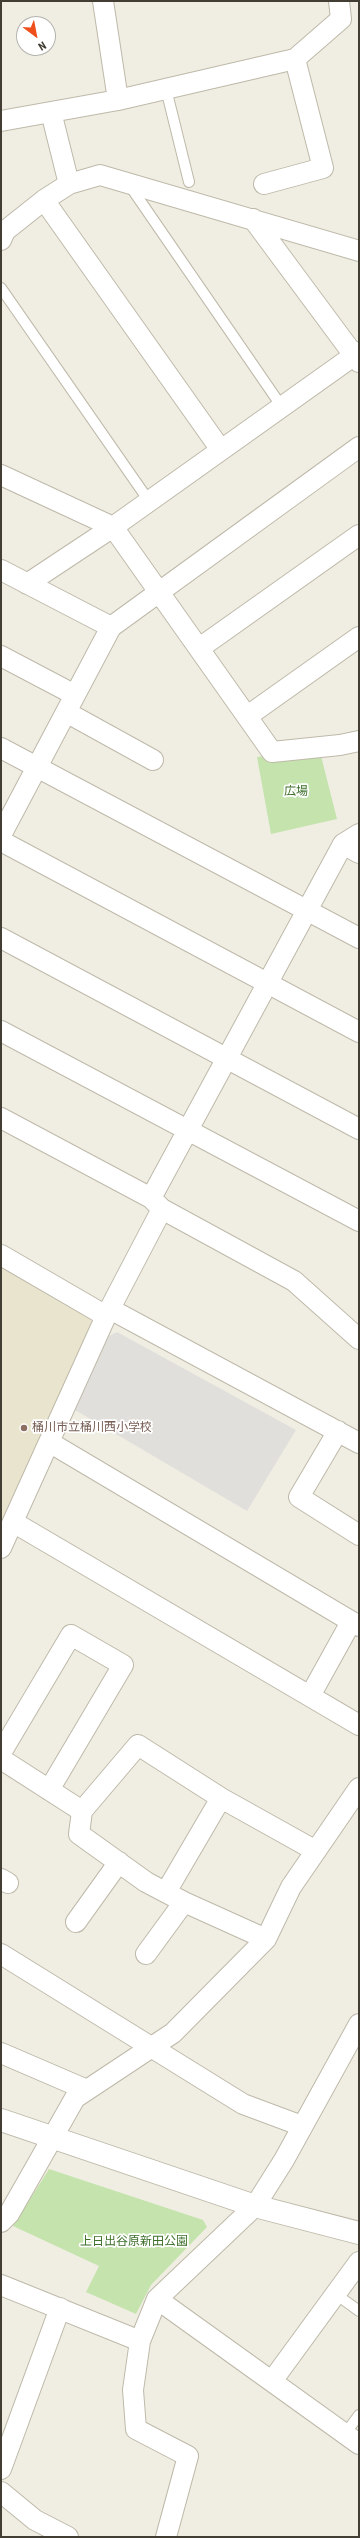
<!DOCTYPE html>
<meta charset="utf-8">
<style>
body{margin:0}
#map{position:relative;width:360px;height:2538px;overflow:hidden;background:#f0eee3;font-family:"Roboto Condensed",sans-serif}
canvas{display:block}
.frame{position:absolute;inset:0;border:2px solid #423e33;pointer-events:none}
.north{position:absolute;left:16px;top:16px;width:40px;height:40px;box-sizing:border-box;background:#fff;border:1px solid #b3b2ad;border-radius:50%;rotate:148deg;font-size:11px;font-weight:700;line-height:16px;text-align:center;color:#423e33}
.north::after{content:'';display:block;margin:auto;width:14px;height:18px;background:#ef501b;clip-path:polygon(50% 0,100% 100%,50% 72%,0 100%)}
</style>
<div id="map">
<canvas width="360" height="2538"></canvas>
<div class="frame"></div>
<div class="north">N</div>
</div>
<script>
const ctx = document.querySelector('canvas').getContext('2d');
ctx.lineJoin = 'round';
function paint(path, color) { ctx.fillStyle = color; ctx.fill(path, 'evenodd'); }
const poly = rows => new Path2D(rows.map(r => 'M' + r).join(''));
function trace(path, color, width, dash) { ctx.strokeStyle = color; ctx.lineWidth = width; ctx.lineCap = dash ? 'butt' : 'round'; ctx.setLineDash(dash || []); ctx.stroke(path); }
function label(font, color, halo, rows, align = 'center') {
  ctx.font = font + ' "Roboto Condensed","Noto Sans JP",sans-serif'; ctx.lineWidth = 3.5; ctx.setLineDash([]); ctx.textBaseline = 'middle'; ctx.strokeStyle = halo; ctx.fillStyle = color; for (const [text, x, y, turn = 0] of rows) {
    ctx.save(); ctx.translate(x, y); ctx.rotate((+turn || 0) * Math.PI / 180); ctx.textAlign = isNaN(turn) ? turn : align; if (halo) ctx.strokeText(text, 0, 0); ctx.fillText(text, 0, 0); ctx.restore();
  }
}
paint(poly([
 [1,1266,90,1319,94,1325,1,1530]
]), '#e9e4cd');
paint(poly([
 [319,748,337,819,271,834,257,757],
 [49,2169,203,2220,207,2227,151,2285,136,2314,86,2292,99,2266,13,2226]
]), '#c5e3ad');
paint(poly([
 [117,1332,296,1430,247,1511,75,1410,109,1336]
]), '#e1dfdb');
const service = poly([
 [166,89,189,182],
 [130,186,282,407],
 [1,288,149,501],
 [337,2295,359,2311],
 [345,2434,359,2415]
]);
const minor = poly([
 [103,1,118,100],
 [51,112,69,184],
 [1,121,118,100,295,59,341,19,339,1],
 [264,184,323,168,295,59],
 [44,200,221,450],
 [253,219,359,362],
 [1,240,5,231,44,200,69,184,100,175,359,251],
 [1,475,113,527,272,752,340,745,359,741],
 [1,570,111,627],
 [27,584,113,527,359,352],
 [201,647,359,535],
 [1,656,75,695],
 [66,712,153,760],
 [249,715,359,637],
 [1,748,359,938],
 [1,835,111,627,359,447],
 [1,841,359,1032],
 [343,844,359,834],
 [1,938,359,1129],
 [1,1031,359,1221],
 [1,1118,151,1198,162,1209,294,1281,359,1339],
 [151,1198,343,844,359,853],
 [1,1255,106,1316],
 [110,1309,359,1443],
 [338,1431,299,1497,359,1535],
 [49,1442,359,1626],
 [13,1522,359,1725],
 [1,1548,106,1316,162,1209],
 [310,1696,351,1622],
 [1,1753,71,1635,123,1665,49,1790],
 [1,1759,82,1811,79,1834,146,1882,184,1902,266,1939],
 [82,1811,138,1745,221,1798,316,1851],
 [1,1879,8,1883],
 [166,1892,221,1798],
 [76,1922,119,1862],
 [1,1954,243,2104,302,2126],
 [146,1954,184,1902],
 [1,2053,87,2090],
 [1,2222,9,2214,75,2098,173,2033,266,1939,291,1887,359,1788],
 [1,2285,140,2341],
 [157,2299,359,2444],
 [272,2381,359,2262],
 [1,2469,60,2308],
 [1,2492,35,2520,68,2537],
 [166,2537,188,2456,136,2429,133,2390,140,2341,157,2299,255,2206,284,2160,359,2024]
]);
const tertiary = poly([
 [1,2120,255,2206,359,2233]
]);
trace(service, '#beb9a9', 12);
trace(minor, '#beb9a9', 22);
trace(tertiary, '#beb9a9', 24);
trace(service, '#fff', 10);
trace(minor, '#fff', 20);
trace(tertiary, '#fff', 22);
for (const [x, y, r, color] of [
 [24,1428,4,"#8d6e63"]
]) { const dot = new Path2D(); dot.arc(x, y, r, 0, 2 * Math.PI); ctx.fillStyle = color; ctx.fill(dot); trace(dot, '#fff', 1.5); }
label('12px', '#3e702b', '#fff', [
 ["広場",296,792],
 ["上日出谷原新田公園",134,2242]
]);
label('12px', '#785e54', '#fff', [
 ["桶川市立桶川西小学校",32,1428]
], 'left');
</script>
